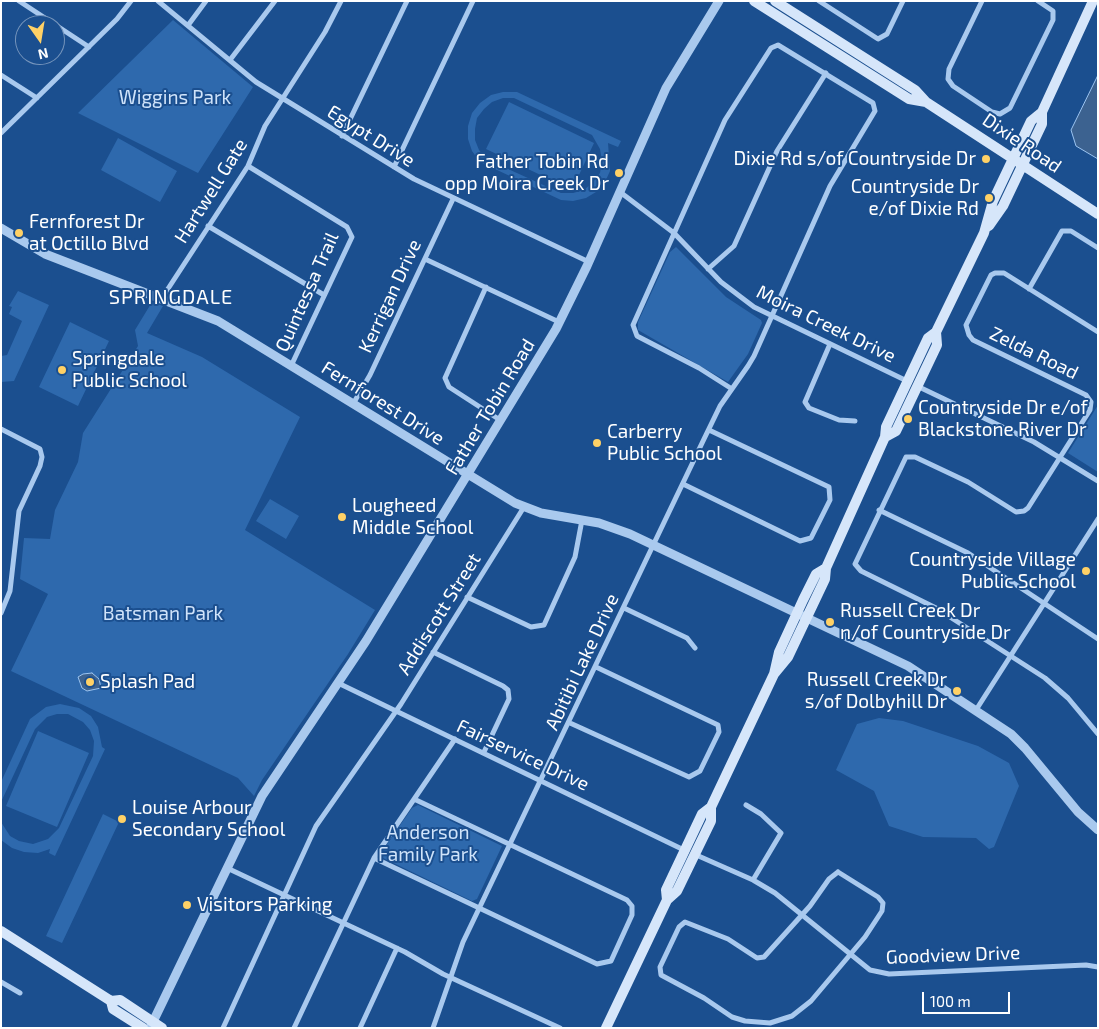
<!DOCTYPE html>
<style>
body{margin:0}
#map{position:relative;width:1099px;height:1029px;overflow:hidden;background:#1b4f8f;font-family:"Exo 2",sans-serif}
canvas{display:block}
.frame{position:absolute;inset:0;border:2px solid #fff;pointer-events:none}
.north{position:absolute;left:15px;top:15px;width:50px;height:50px;box-sizing:border-box;background:#1b4f8f;border:1px solid #7695bc;border-radius:50%;rotate:167deg;font-size:14px;font-weight:700;line-height:20px;text-align:center;color:#fff}
.north::after{content:'';display:block;margin:auto;width:18px;height:22px;background:#ffd166;clip-path:polygon(50% 0,100% 100%,50% 72%,0 100%)}
.scale{position:absolute;left:922px;top:992px;width:88px;height:22px;box-sizing:border-box;border:2px solid #fff;border-top:0;padding-left:6px;font-size:15px;line-height:18px;white-space:nowrap;color:#fff;-webkit-text-stroke:4px #1b4f8f;paint-order:stroke}
</style>
<div id="map">
<canvas width="1099" height="1029"></canvas>
<div class="frame"></div>
<div class="north">N</div>
<div class="scale">100 m</div>
</div>
<script>
const ctx = document.querySelector('canvas').getContext('2d');
ctx.lineJoin = 'round';
function paint(path, color) { ctx.fillStyle = color; ctx.fill(path, 'evenodd'); }
const poly = rows => new Path2D(rows.map(r => 'M' + r).join(''));
function trace(path, color, width, dash) { ctx.strokeStyle = color; ctx.lineWidth = width; ctx.lineCap = dash ? 'butt' : 'round'; ctx.setLineDash(dash || []); ctx.stroke(path); }
function label(font, color, halo, rows, align = 'center') {
  ctx.font = font + ' "Exo 2",sans-serif'; ctx.lineWidth = 4; ctx.setLineDash([]); ctx.textBaseline = 'middle'; ctx.strokeStyle = halo; ctx.fillStyle = color; for (const [text, x, y, turn = 0] of rows) {
    ctx.save(); ctx.translate(x, y); ctx.rotate((+turn || 0) * Math.PI / 180); ctx.textAlign = isNaN(turn) ? turn : align; if (halo) ctx.strokeText(text, 0, 0); ctx.fillText(text, 0, 0); ctx.restore();
  }
}
paint(poly([
 [173,20,253,87,198,173,78,113],
 [503,92,517,92,621,141,618,147,608,143,610,171,605,182,596,192,586,198,573,201,561,200,480,162,472,151,468,139,468,126,472,113,480,103,491,95],
 [503,98,514,98,592,135,600,149,602,161,600,173,593,182,584,190,573,193,561,193,486,159,479,150,475,140,475,129,477,118,484,109,492,102],
 [509,102,594,143,572,190,486,149],
 [118,138,177,171,160,202,101,170],
 [676,247,726,297,761,320,762,323,748,354,728,382,638,330,638,322,670,252],
 [18,291,49,305,14,381,1,382,1,356,7,355,22,321,9,314,12,307,9,306],
 [152,302,163,306,147,333,202,357,300,417,245,530,375,610,348,654,262,780,254,796,238,778,11,671,48,594,20,579,24,538,50,539,55,510,78,462,83,433,138,346,135,330],
 [70,322,109,341,78,406,39,387],
 [1098,405,1098,472,1068,453],
 [270,499,299,516,286,539,256,521],
 [60,704,79,708,91,716,98,727,102,747,105,749,55,856,49,853,50,849,38,853,24,852,12,848,1,840,1,822,10,836,19,841,33,844,48,839,59,828,93,756,94,741,90,730,83,722,68,714,57,714,47,717,35,729,1,802,1,782,30,719,46,707],
 [879,718,903,721,978,746,1009,763,1019,786,994,847,989,849,976,838,923,837,889,826,874,791,836,770,857,724],
 [38,731,89,753,57,827,6,806],
 [418,805,502,846,477,899,472,901,383,858,383,850,412,808],
 [103,814,119,822,62,943,46,936]
]), '#2e69ad');
const water = poly([
 [1098,75,1098,159,1076,146,1071,130,1098,75],
 [92,673,99,679,101,688,87,691,82,688,78,677,83,674,92,673]
]);
paint(water, '#3c6290');
trace(water, '#9cc4f0', 1);
trace(poly([
 [19,1,89,47],
 [158,1,256,82,414,179,589,262],
 [819,1,878,39,887,34,903,1],
 [982,1,949,69,948,79,953,86,992,112,1000,114,1010,108,1053,20,1053,11,1038,1],
 [189,24,206,1],
 [230,60,275,1],
 [1,75,37,98],
 [1,133,117,19,131,1],
 [342,136,407,1],
 [248,166,347,227,352,237,291,366],
 [394,167,473,1],
 [620,192,674,233,721,282,754,307,907,381],
 [208,226,324,295],
 [425,259,559,322],
 [708,269,734,246,777,151,826,73],
 [486,287,445,378,449,387,500,420],
 [1029,289,1062,231,1071,231,1098,248],
 [162,298,248,166,265,126,325,32,341,1],
 [1098,332,1004,273,995,273,991,275,966,325,969,335,973,340,1086,395,1091,402,1090,410,1028,508,1024,511,1016,512,968,482,915,457,906,457,855,564,861,571,936,608,1045,678,1068,698,1098,734],
 [830,344,805,402,809,408,839,420,855,421],
 [917,386,1034,442,1098,481],
 [353,404,370,375,453,199],
 [1,429,40,449,42,457,40,466,19,511,10,591,1,613],
 [683,484,800,541,811,538,830,500,829,487,709,430],
 [879,510,968,553,1098,639],
 [467,597,531,627,544,625,575,557,582,520],
 [624,608,687,638,695,648],
 [433,652,503,686,508,690,509,699,484,752],
 [338,683,686,851],
 [976,710,1098,519],
 [570,723,689,777,700,771,719,732,718,725,596,667],
 [746,805,761,814,781,833,753,880],
 [694,854,753,880,775,893,870,970,889,974,1086,965,1098,967],
 [374,858,597,964,611,961,632,915,632,906,627,900,414,799],
 [227,868,405,952,443,974,560,1028],
 [838,872,878,897,883,903,882,911,865,937,811,1001,792,1016,770,1023,745,1021,732,1017,704,998,661,975,660,967,679,927,685,922,728,939,757,958,764,957,810,906,829,879,838,872],
 [1,982,20,993],
 [223,1028,316,826,401,704,524,507],
 [294,1028,374,858,455,739],
 [360,1028,397,948],
 [433,1028,463,942,704,439,720,406,748,366,754,356,830,186,875,111,873,103,778,45,771,48,725,120,633,325,637,336,699,368,732,389]
]), '#a9c9ee', 5);
trace(poly([
 [1,228,45,254,218,321,515,503,541,513,599,523,630,534,908,666,1011,734,1025,748,1078,812,1098,830],
 [150,1028,262,796,366,641,556,329,587,266,666,88,719,1]
]), '#a9c9ee', 9);
trace(poly([
 [754,1,909,99,926,102],
 [775,1,915,90,926,102,1098,214],
 [989,226,1003,206,1042,124,1042,112,1093,1],
 [885,437,896,431,937,345,936,332],
 [774,674,788,657,825,579,826,568,885,437,886,427,928,338,936,332,984,233,993,201,1031,121,1042,112],
 [667,900,666,890,702,814,711,807,774,674,779,652,803,600,816,574,826,568],
 [1,931,111,1001,120,1000,162,1028],
 [111,1001,113,1009,143,1028],
 [606,1028,667,900,677,891,711,821,711,807]
]), '#d6e6fa', 10);
for (const [x, y, r, color] of [
 [986,159,5,"#ffd166"],
 [619,173,5,"#ffd166"],
 [989,198,5,"#ffd166"],
 [19,233,5,"#ffd166"],
 [62,370,5,"#ffd166"],
 [908,419,5,"#ffd166"],
 [597,443,5,"#ffd166"],
 [342,517,5,"#ffd166"],
 [1086,571,5,"#ffd166"],
 [830,622,5,"#ffd166"],
 [90,682,5,"#ffd166"],
 [957,691,5,"#ffd166"],
 [122,819,5,"#ffd166"],
 [187,905,5,"#ffd166"]
]) { const dot = new Path2D(); dot.arc(x, y, r, 0, 2 * Math.PI); ctx.fillStyle = color; ctx.fill(dot); trace(dot, '#1b4f8f', 2); }
label('19px', '#cfe3fa', '#1b4f8f', [
 ["Wiggins Park",175,98],
 ["Batsman Park",163,614],
 ["Anderson",428,833],
 ["Family Park",428,855]
]);
label('19px', '#fff', '#1b4f8f', [
 ["Egypt Drive",371,136,32],
 ["Dixie Road",1022,143,34],
 ["Hartwell Gate",211,191,-58],
 ["Quintessa Trail",307,292,-66],
 ["Kerrigan Drive",390,296,-65],
 ["Moira Creek Drive",826,324,26],
 ["Zelda Road",1034,353,26],
 ["Fernforest Drive",383,403,32],
 ["Father Tobin Road",490,407,-59],
 ["Addiscott Street",439,614,-58],
 ["Abitibi Lake Drive",582,662,-65],
 ["Fairservice Drive",523,755,25],
 ["Goodview Drive",953,955,-2]
]);
label('19px', '#fff', '#1b4f8f', [
 ["Dixie Rd s/of Countryside Dr",976,159,"right"],
 ["Father Tobin Rd",609,162,"right"],
 ["opp Moira Creek Dr",609,184,"right"],
 ["Countryside Dr",979,187,"right"],
 ["e/of Dixie Rd",979,209,"right"],
 ["Fernforest Dr",29,222],
 ["at Octillo Blvd",29,244],
 ["Springdale",72,359],
 ["Public School",72,381],
 ["Countryside Dr e/of",918,408],
 ["Blackstone River Dr",918,430],
 ["Carberry",607,432],
 ["Public School",607,454],
 ["Lougheed",352,506],
 ["Middle School",352,528],
 ["Countryside Village",1076,560,"right"],
 ["Public School",1076,582,"right"],
 ["Russell Creek Dr",840,611],
 ["n/of Countryside Dr",840,633],
 ["Russell Creek Dr",947,680,"right"],
 ["s/of Dolbyhill Dr",947,702,"right"],
 ["Splash Pad",100,682],
 ["Louise Arbour",132,808],
 ["Secondary School",132,830],
 ["Visitors Parking",197,905]
], 'left');
ctx.letterSpacing = '1px';
label('20px', '#fff', '#1b4f8f', [
 ["SPRINGDALE",171,297]
]);
ctx.letterSpacing = '0px';
</script>
